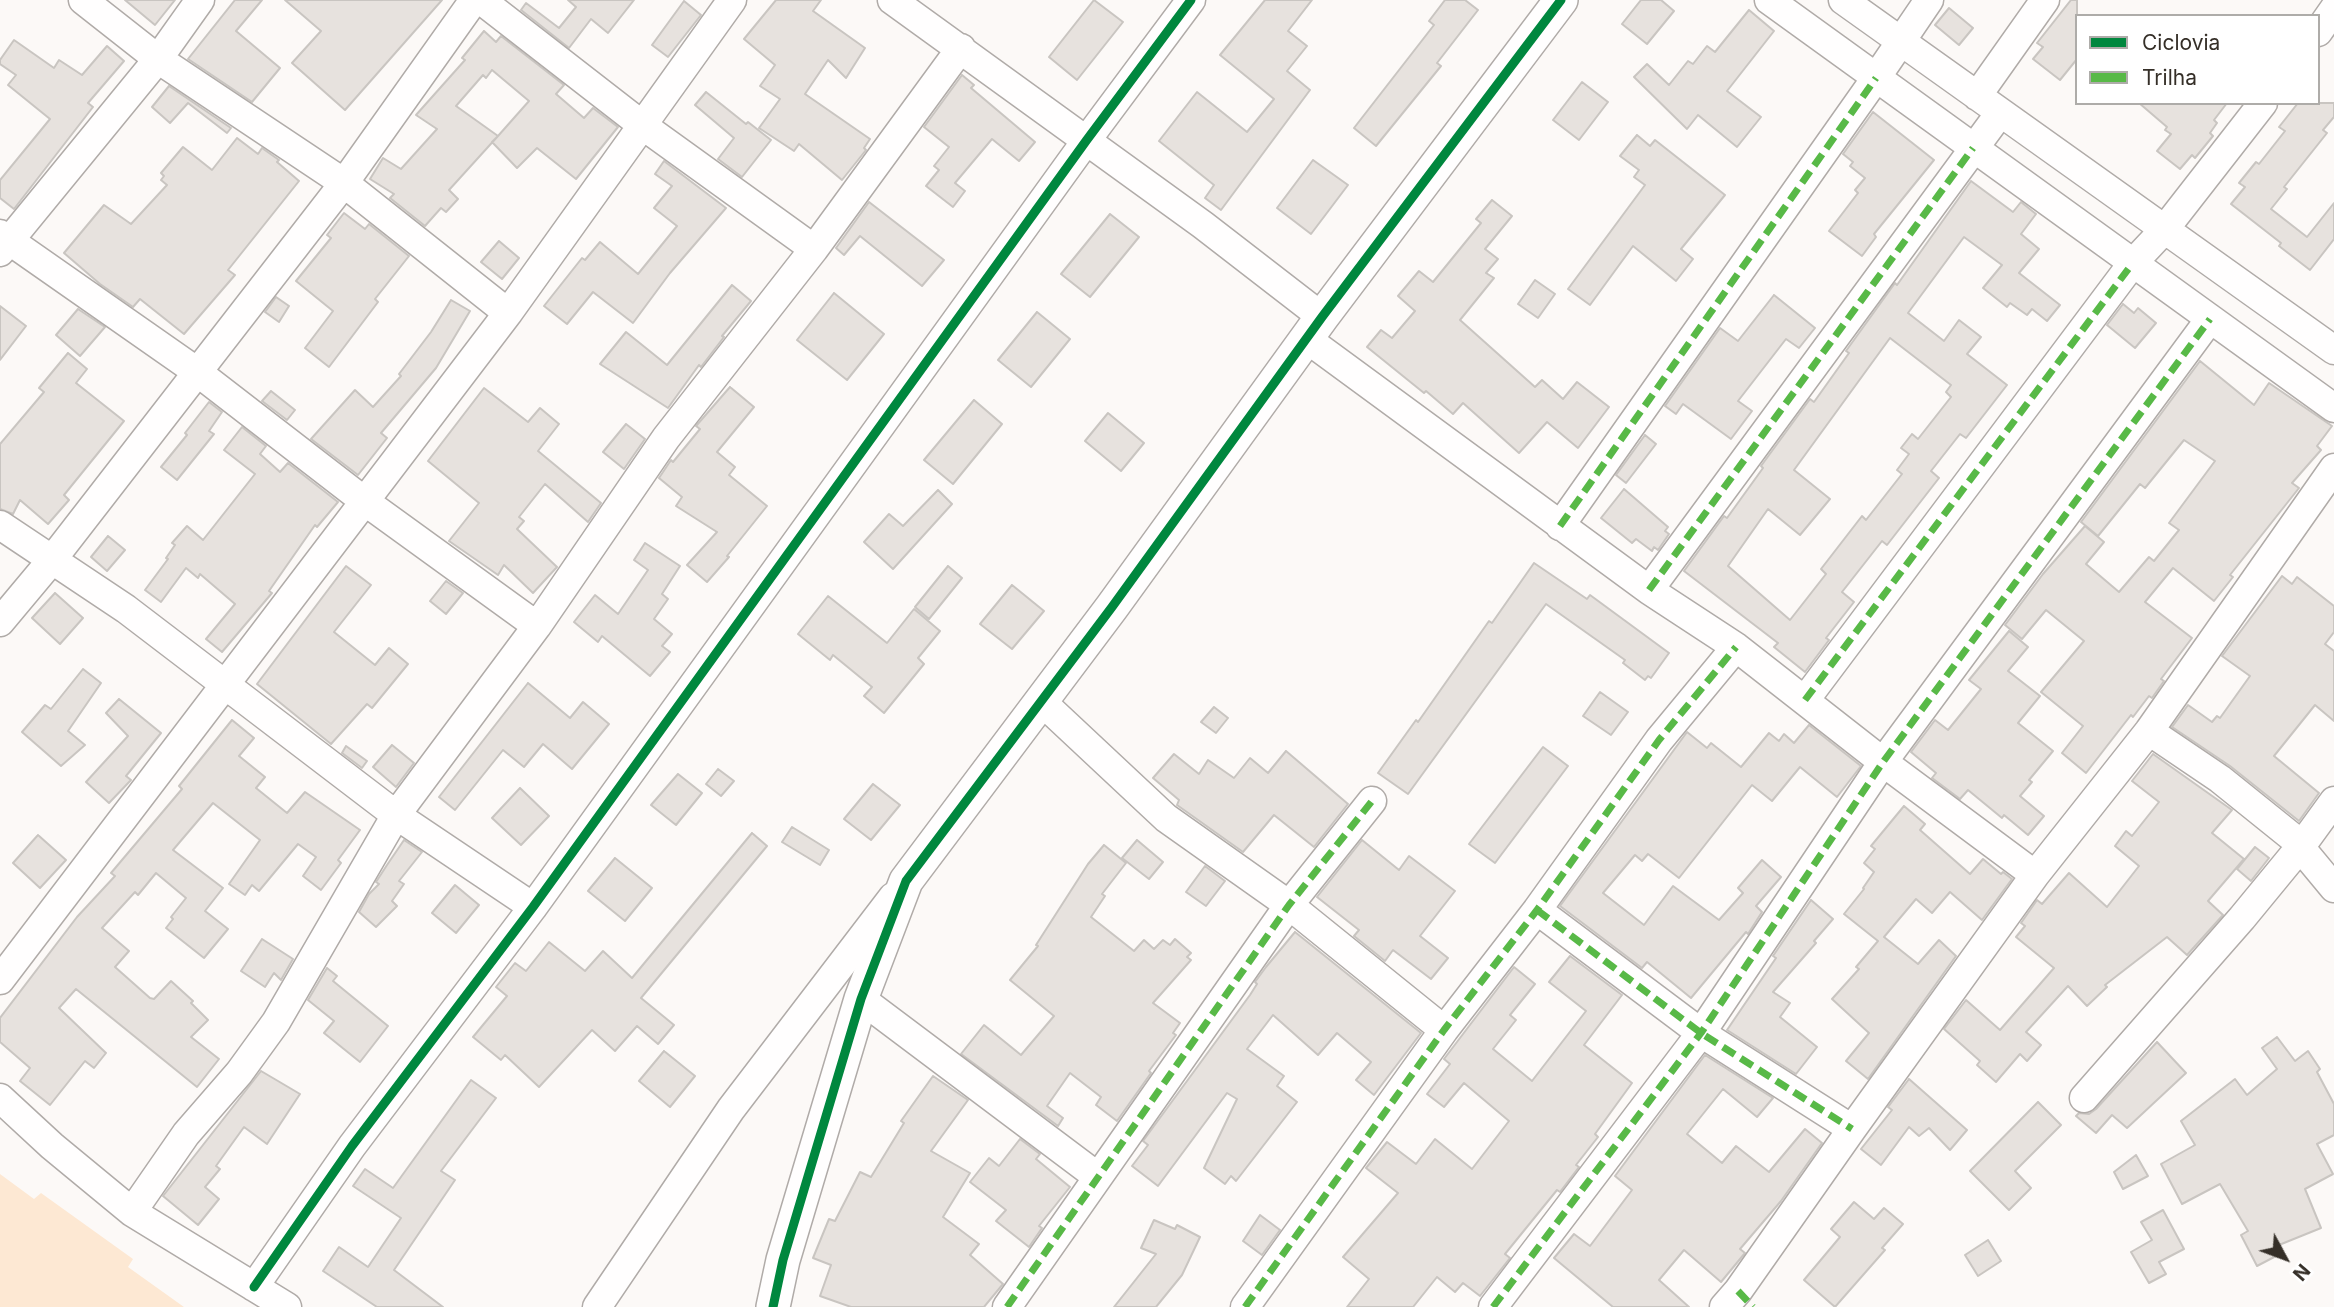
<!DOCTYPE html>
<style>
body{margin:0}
#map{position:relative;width:2334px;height:1307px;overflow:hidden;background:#fcf9f7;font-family:Inter,sans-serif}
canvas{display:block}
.legend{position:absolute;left:2075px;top:14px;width:245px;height:91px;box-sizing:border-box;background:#fff;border:2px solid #aeaca9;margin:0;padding:9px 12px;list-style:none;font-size:21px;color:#352f28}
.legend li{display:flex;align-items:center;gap:14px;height:35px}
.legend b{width:35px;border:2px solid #aeaca9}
.north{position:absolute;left:2250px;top:1223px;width:70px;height:70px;-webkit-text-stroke:5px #fff;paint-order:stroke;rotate:131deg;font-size:19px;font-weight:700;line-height:28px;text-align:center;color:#352f28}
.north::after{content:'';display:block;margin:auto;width:24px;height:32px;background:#352f28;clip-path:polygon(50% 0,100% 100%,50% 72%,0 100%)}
</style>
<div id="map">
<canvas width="2334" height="1307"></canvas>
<ul class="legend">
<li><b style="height:9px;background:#00873e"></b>Ciclovia</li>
<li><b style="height:9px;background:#58b947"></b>Trilha</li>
</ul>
<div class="north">N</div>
</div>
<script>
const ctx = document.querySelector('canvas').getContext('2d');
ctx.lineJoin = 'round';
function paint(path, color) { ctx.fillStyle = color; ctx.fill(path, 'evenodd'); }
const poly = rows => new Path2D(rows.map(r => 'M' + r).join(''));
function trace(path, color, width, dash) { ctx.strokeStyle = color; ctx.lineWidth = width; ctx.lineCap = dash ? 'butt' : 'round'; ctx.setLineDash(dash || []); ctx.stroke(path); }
paint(poly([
 [0,1174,34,1199,41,1193,133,1259,128,1267,184,1307,0,1307]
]), '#fde8d3');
const building = poly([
 [125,0,175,0,155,25,125,0],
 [235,0,262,0,236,31,280,68,252,102,188,59,235,0],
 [285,0,442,0,345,110,292,63,321,31,285,0],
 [568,0,634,0,608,33,591,19,569,48,521,10,526,3,559,28,576,7,568,0],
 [776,0,821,0,813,11,865,48,846,78,828,60,805,94,870,139,864,148,866,150,842,180,799,144,794,151,759,128,780,99,760,86,775,65,744,39,776,0],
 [1094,0,1123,22,1077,80,1049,57,1094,0],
 [1265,0,1312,0,1288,31,1307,46,1287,71,1310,90,1221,210,1205,198,1214,185,1159,141,1197,92,1247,132,1274,99,1220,55,1265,0],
 [1445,0,1465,0,1478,10,1437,63,1441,66,1376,146,1354,128,1434,25,1429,21,1445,0],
 [1641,0,1661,0,1674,11,1647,44,1622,24,1641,0],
 [2071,0,2077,0,2077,59,2060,80,2033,59,2043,47,2037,43,2071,0],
 [684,1,701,15,668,57,652,45,684,1],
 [1949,8,1973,28,1959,45,1935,25,1949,8],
 [1749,10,1774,31,1727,91,1761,117,1737,147,1698,115,1687,129,1634,77,1647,64,1669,85,1688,61,1693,64,1707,46,1715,52,1749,10],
 [484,31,496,42,501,36,564,85,556,94,584,118,593,108,618,127,576,179,537,148,517,168,492,142,498,136,449,190,458,199,446,212,441,208,425,226,390,198,394,194,370,179,383,158,401,169,437,129,416,115,465,60,462,58,484,31],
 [492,70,529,101,498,136,456,106,483,75,486,78,492,70],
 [14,40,54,68,59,60,82,75,107,46,124,61,88,103,93,107,14,209,0,198,0,180,50,119,8,85,16,75,0,64,0,60,14,40],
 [962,75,974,85,971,88,1035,142,1019,161,992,139,955,183,965,191,953,207,926,186,939,170,934,166,949,147,924,127,962,75],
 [1582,82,1608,102,1579,140,1553,120,1582,82],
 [169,86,231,128,227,133,188,103,170,123,152,107,169,86],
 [706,92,746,124,748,122,771,140,742,177,718,159,734,138,695,105,706,92],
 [2139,103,2227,103,2214,120,2217,123,2210,133,2213,136,2195,158,2192,155,2180,169,2157,151,2171,134,2165,130,2167,127,2139,103],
 [2298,103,2334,103,2334,117,2323,130,2327,133,2284,187,2287,189,2271,209,2307,237,2334,203,2334,239,2310,270,2279,246,2281,243,2231,204,2245,187,2239,183,2256,162,2259,164,2285,131,2279,127,2298,103],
 [1873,112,1934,160,1874,234,1876,237,1862,256,1829,231,1858,193,1855,190,1865,178,1850,166,1853,162,1843,154,1873,112],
 [1637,135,1650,146,1655,140,1725,195,1681,249,1693,259,1676,281,1633,246,1590,305,1568,289,1645,185,1634,177,1639,170,1620,156,1637,135],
 [237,138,258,154,262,148,279,160,277,162,299,181,228,270,235,275,184,334,140,299,133,307,100,284,64,253,104,205,131,224,167,185,161,180,164,176,161,173,183,147,212,170,237,138],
 [1313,160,1348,185,1311,234,1277,208,1313,160],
 [664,161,726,208,670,273,633,323,593,292,567,324,544,306,582,258,585,260,600,242,638,274,677,226,654,208,672,186,655,174,664,161],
 [1971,181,2013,212,2021,202,2036,214,2021,234,2039,249,2019,273,2060,305,2047,321,2032,309,2027,315,2010,303,2007,307,1983,288,2002,265,1964,237,1908,313,1944,341,1959,320,1981,337,1967,354,2007,385,1966,438,1960,434,1931,471,1939,478,1887,545,1882,541,1842,592,1854,602,1826,638,1829,640,1805,672,1774,647,1778,643,1684,571,1724,516,1727,518,1763,468,1761,466,1810,399,1814,402,1849,353,1846,351,1895,283,1897,285,1971,181],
 [1890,338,1951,385,1946,392,1951,397,1918,439,1912,434,1901,448,1909,454,1897,470,1902,474,1866,520,1862,516,1821,569,1826,574,1790,620,1728,566,1768,509,1800,535,1830,499,1794,470,1890,338],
 [1492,200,1512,216,1485,249,1498,259,1486,273,1494,278,1460,320,1535,387,1542,380,1563,399,1577,382,1609,407,1578,448,1547,422,1519,453,1463,403,1453,414,1426,391,1424,393,1367,347,1381,330,1392,338,1415,311,1398,296,1419,271,1433,282,1481,223,1476,219,1492,200],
 [869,202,944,260,922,286,860,236,844,255,836,248,869,202],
 [344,213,365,229,369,224,409,256,375,299,378,302,329,367,305,348,333,311,296,281,331,238,327,235,344,213],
 [1110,214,1139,237,1090,297,1061,274,1110,214],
 [499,241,519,258,502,279,481,262,499,241],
 [1535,280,1555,294,1538,318,1518,304,1535,280],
 [732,285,751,301,722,336,724,337,701,367,699,365,668,408,600,364,626,332,667,365,732,285],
 [834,293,884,334,847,380,797,340,834,293],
 [1774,295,1815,328,1799,348,1786,339,1738,401,1752,411,1731,439,1683,404,1676,414,1665,406,1720,328,1738,341,1774,295],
 [276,297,289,306,279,322,265,312,276,297],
 [451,300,470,311,436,368,381,433,387,438,358,475,311,439,355,390,373,407,401,376,399,374,431,332,451,300],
 [2123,304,2134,313,2138,308,2156,323,2135,348,2107,325,2123,304],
 [0,306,26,326,0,360,0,306],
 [78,309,105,327,80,356,56,335,78,309],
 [1037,312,1070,339,1031,387,998,360,1037,312],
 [68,353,87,369,76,383,124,421,64,495,69,500,48,524,20,500,13,514,0,509,0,444,44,392,39,388,68,353],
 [2200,361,2254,405,2269,383,2332,426,2317,446,2321,450,2292,483,2299,488,2230,575,2233,577,2214,601,2173,568,2145,602,2192,638,2161,679,2164,681,2152,698,2149,696,2133,717,2131,715,2086,773,2062,753,2083,726,2041,692,2084,641,2046,610,2022,639,2005,625,2043,574,2085,526,2104,542,2086,564,2119,592,2149,557,2154,561,2179,530,2169,523,2215,461,2184,440,2145,488,2140,484,2098,536,2081,522,2200,361],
 [730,387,754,407,717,452,735,467,729,475,767,506,727,556,729,557,707,582,687,565,717,532,676,506,682,497,659,478,671,460,673,462,700,429,696,426,730,387],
 [484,388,528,422,540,408,559,424,538,451,601,503,588,522,545,484,519,517,524,521,517,529,557,567,533,593,504,565,498,575,449,541,479,503,428,461,484,388],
 [271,391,295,410,287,420,262,401,271,391],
 [974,400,1002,424,953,484,924,460,974,400],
 [209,402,222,412,209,431,214,434,177,480,161,467,187,435,185,433,209,402],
 [1108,413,1144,443,1121,471,1085,441,1108,413],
 [626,424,645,439,624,469,603,452,626,424],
 [242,427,266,446,260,454,280,472,288,463,338,502,317,527,315,525,269,591,272,593,222,652,206,639,235,604,200,574,198,578,186,568,161,602,145,590,168,559,166,558,175,545,172,543,187,526,203,540,255,474,224,450,242,427],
 [1645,435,1656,444,1626,483,1616,475,1645,435],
 [1624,489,1668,527,1665,531,1669,534,1658,550,1654,547,1652,551,1636,539,1632,543,1601,518,1624,489],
 [938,490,952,504,893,569,864,542,889,514,903,526,938,490],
 [108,536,125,550,107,571,91,557,108,536],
 [645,543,680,566,662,594,668,599,654,619,672,634,662,646,670,652,650,676,602,636,598,642,574,622,595,595,618,614,648,570,634,560,645,543],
 [1534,563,1587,599,1590,595,1669,653,1651,678,1648,676,1645,680,1623,663,1625,660,1546,604,1408,794,1378,773,1416,720,1418,722,1489,621,1492,623,1534,563],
 [346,566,371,585,334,632,375,665,389,648,408,664,372,708,367,704,331,744,257,684,346,566],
 [948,566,962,578,929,619,915,607,948,566],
 [2282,576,2292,584,2297,577,2334,606,2334,632,2325,644,2334,651,2334,721,2315,705,2274,756,2319,793,2299,821,2230,766,2172,727,2188,705,2212,722,2217,716,2220,718,2250,676,2222,656,2282,576],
 [446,581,463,593,446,614,430,601,446,581],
 [1012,585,1044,611,1012,649,980,624,1012,585],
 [55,593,83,618,60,644,32,618,55,593],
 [828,596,887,643,914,609,940,631,918,658,924,664,884,713,864,696,872,687,833,655,830,660,798,634,828,596],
 [2009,631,2028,647,2008,671,2040,696,2018,723,2053,751,2029,780,2032,782,2020,796,2044,816,2028,835,2004,815,2002,818,1968,790,1960,799,1932,778,1936,773,1911,752,1935,720,1948,730,1981,689,1969,680,2009,631],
 [83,669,101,683,68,731,85,745,61,766,22,732,45,705,51,709,83,669],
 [528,683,570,718,583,702,609,724,572,769,543,744,524,767,503,750,455,810,439,797,528,683],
 [1600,692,1628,712,1611,735,1583,716,1600,692],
 [119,699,161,733,126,776,131,780,109,803,86,782,128,736,106,713,119,699],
 [1214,707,1228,718,1216,733,1201,722,1214,707],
 [232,720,254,738,239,756,265,777,256,788,287,813,305,792,360,830,338,860,341,863,321,890,303,876,316,857,298,844,259,891,252,885,245,895,229,884,260,840,213,803,173,850,223,888,205,911,228,929,204,958,166,928,173,919,171,917,186,898,156,873,138,895,135,892,102,928,129,951,115,967,150,998,154,999,171,981,193,1001,191,1003,208,1020,191,1037,219,1059,197,1087,76,989,59,1008,106,1053,94,1068,85,1061,50,1105,20,1081,30,1068,0,1042,0,1018,77,917,115,876,111,873,182,789,179,786,232,720],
 [1809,725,1861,766,1837,797,1800,767,1772,801,1752,785,1679,878,1648,854,1642,861,1635,855,1603,893,1644,925,1673,886,1719,920,1743,893,1738,888,1762,860,1781,877,1756,906,1762,912,1748,934,1746,932,1691,998,1647,962,1642,968,1560,906,1687,732,1707,748,1711,743,1741,767,1769,733,1779,741,1784,734,1794,743,1809,725],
 [392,745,414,763,396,787,373,767,392,745],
 [346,746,367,761,362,768,342,753,346,746],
 [1543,747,1568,766,1495,863,1469,844,1543,747],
 [1286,751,1348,804,1314,847,1274,815,1243,852,1177,805,1179,800,1153,778,1174,754,1199,774,1208,760,1234,778,1250,758,1268,773,1286,751],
 [2153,754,2232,810,2212,833,2244,859,2208,901,2223,915,2187,955,2167,937,2105,985,2107,987,2087,1006,2068,986,2026,1032,2041,1045,2027,1061,2020,1054,1996,1082,1977,1065,1980,1061,1944,1029,1966,1000,2000,1030,2054,968,2016,937,2025,926,2021,923,2037,900,2042,904,2069,873,2107,907,2139,866,2115,846,2126,831,2132,836,2159,802,2132,781,2153,754],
 [718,769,734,781,721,796,706,784,718,769],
 [678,774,702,793,676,825,651,805,678,774],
 [873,784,900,805,871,840,844,819,873,784],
 [520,788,549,816,521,845,492,818,520,788],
 [1904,806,1925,824,1920,830,1970,874,1983,859,2001,874,2003,872,2012,879,1982,920,1950,892,1932,913,1916,899,1884,937,1918,964,1939,940,1956,956,1868,1079,1846,1061,1869,1033,1832,999,1859,969,1856,967,1878,941,1844,914,1864,889,1863,888,1874,872,1864,863,1875,849,1871,846,1904,806],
 [792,827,829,850,820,865,782,842,792,827],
 [752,833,767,846,641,998,674,1025,658,1044,637,1026,615,1051,592,1030,539,1087,505,1055,501,1060,473,1037,507,996,496,987,515,963,526,971,549,942,585,971,603,951,632,978,752,833],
 [38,835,66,860,40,888,13,863,38,835],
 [404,840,422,852,399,881,404,884,392,901,397,906,376,927,359,912,369,894,379,884,376,882,387,865,404,840],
 [1137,840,1163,862,1149,879,1122,858,1137,840],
 [1362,840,1399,870,1409,856,1455,891,1420,936,1448,958,1431,979,1393,950,1385,961,1354,936,1359,930,1317,897,1362,840],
 [1104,845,1126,863,1102,894,1105,896,1091,917,1134,951,1144,940,1154,949,1163,940,1170,945,1175,939,1191,953,1187,957,1191,960,1153,1003,1180,1023,1173,1033,1176,1035,1149,1071,1151,1073,1117,1121,1096,1105,1101,1097,1070,1073,1047,1106,1063,1118,1058,1126,961,1054,984,1025,1021,1055,1054,1016,1010,980,1038,946,1036,945,1088,864,1104,845],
 [2255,847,2269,858,2251,881,2237,869,2255,847],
 [615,858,652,888,625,921,588,891,615,858],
 [1205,866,1225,881,1206,906,1186,892,1205,866],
 [455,885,479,905,456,933,432,913,455,885],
 [1811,900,1833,919,1814,941,1816,943,1773,992,1790,1003,1780,1017,1817,1047,1796,1074,1727,1030,1776,958,1773,956,1811,900],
 [1295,932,1421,1033,1374,1095,1356,1080,1371,1062,1337,1033,1318,1055,1273,1015,1247,1049,1284,1076,1277,1086,1297,1102,1236,1181,1231,1176,1225,1184,1204,1168,1237,1099,1227,1093,1158,1186,1132,1166,1148,1145,1143,1141,1250,995,1257,984,1255,982,1266,967,1295,932],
 [262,939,293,959,281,980,274,973,265,987,241,971,262,939],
 [1570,956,1622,995,1584,1045,1632,1083,1595,1134,1598,1137,1576,1165,1579,1167,1560,1192,1557,1190,1505,1254,1510,1258,1480,1296,1463,1283,1455,1292,1437,1277,1413,1307,1347,1307,1369,1279,1343,1257,1398,1193,1366,1168,1387,1142,1416,1164,1435,1139,1472,1169,1509,1121,1464,1083,1444,1107,1427,1094,1450,1064,1444,1059,1514,967,1535,984,1510,1015,1516,1020,1493,1049,1532,1081,1586,1011,1549,982,1570,956],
 [327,968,337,976,333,981,388,1026,360,1062,324,1033,334,1021,308,1000,327,968],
 [2277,1037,2295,1061,2308,1051,2320,1069,2317,1072,2334,1104,2334,1135,2317,1144,2333,1174,2305,1189,2321,1228,2274,1247,2278,1255,2257,1266,2241,1235,2248,1231,2220,1184,2182,1204,2161,1164,2195,1145,2181,1121,2235,1079,2247,1095,2277,1069,2262,1048,2277,1037],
 [2157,1042,2186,1073,2127,1128,2112,1115,2096,1133,2076,1116,2079,1113,2089,1114,2096,1109,2157,1042],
 [664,1051,695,1076,670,1107,639,1081,664,1051],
 [1705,1055,1773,1098,1757,1117,1723,1089,1687,1134,1722,1163,1736,1146,1769,1172,1805,1129,1822,1143,1781,1201,1740,1249,1745,1253,1721,1282,1684,1250,1659,1280,1689,1307,1613,1307,1554,1258,1574,1234,1590,1246,1632,1190,1615,1176,1705,1055],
 [261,1071,300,1094,267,1144,244,1127,216,1166,220,1169,205,1187,219,1199,198,1225,163,1196,261,1071],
 [933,1076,968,1100,931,1151,970,1173,943,1217,979,1244,970,1255,1003,1284,984,1307,851,1307,820,1296,831,1265,813,1258,829,1219,835,1221,860,1172,871,1177,904,1123,901,1121,933,1076],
 [1909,1079,1967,1130,1950,1150,1929,1128,1919,1136,1909,1127,1881,1165,1861,1149,1892,1110,1888,1107,1909,1079],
 [471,1080,496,1098,441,1171,455,1180,394,1270,443,1307,377,1307,323,1271,339,1247,368,1267,401,1218,353,1186,365,1169,393,1188,471,1080],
 [2038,1102,2061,1125,2015,1171,2031,1188,2009,1210,1970,1171,2038,1102],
 [1020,1139,1040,1154,1036,1159,1070,1187,1039,1226,1042,1228,1029,1247,996,1221,1006,1210,970,1182,989,1158,999,1166,1020,1139],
 [2136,1155,2148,1176,2123,1189,2114,1172,2136,1155],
 [1854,1202,1874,1219,1884,1208,1903,1224,1882,1248,1885,1250,1835,1307,1804,1280,1840,1237,1831,1229,1854,1202],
 [2163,1210,2184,1249,2159,1262,2166,1274,2149,1283,2131,1252,2152,1240,2141,1222,2163,1210],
 [1260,1215,1280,1230,1262,1255,1243,1241,1260,1215],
 [1154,1220,1175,1229,1177,1225,1200,1237,1182,1275,1156,1307,1114,1307,1156,1254,1141,1248,1154,1220],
 [1988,1240,2001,1261,1978,1276,1965,1255,1988,1240]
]);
paint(building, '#e7e2de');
trace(building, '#c9c5c1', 2);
const minor = poly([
 [83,0,158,59,344,183,508,313],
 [481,0,642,125,814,249],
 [892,0,1203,225,1322,317],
 [1769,0,2334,408],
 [1843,0,2334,350],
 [2318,32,2334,9],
 [1977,96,2045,0],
 [0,234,196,371,363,500,537,626],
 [0,252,158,59,200,0],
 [1307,339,1649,590,1736,647,1883,762,2035,875],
 [0,525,126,609,396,815,533,907],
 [1560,526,1876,78,1929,0],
 [1649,590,2000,113],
 [0,622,51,561,344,183,474,0],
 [1805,700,2132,264,2164,230,2263,103],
 [1041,701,1166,818,1289,905,1444,1030],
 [2149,731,2220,779,2302,845],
 [2300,847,2334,888],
 [1537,910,1701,1033,1852,1129],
 [0,980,508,313,732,0],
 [861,999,1098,1177],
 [0,1098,52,1146,132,1212,287,1307],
 [2084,1098,2242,918,2302,845,2334,801],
 [132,1212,186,1134,239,1073,276,1022,396,815,537,626,666,438,814,249,961,48],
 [254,1287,352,1146,533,907,1086,141,1191,0],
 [597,1307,731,1109,893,897],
 [1007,1307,1289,905,1372,801],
 [1245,1307,1444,1030,1537,910,1659,740,1736,647],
 [1493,1307,1701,1033,1883,762,2210,319],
 [1724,1307,1738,1291,1852,1129,2035,875,2149,731,2334,468]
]);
const tertiary = poly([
 [773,1307,783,1260,861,999,906,881,1112,607,1322,317,1561,0]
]);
trace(minor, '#b0aba8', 31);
trace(tertiary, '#b0aba8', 36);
trace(minor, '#fffefe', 28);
trace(tertiary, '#fffefe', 33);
trace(poly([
 [1560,526,1876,78],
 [1649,590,1973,148],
 [1805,700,2132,264],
 [1537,910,1701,1033,1852,1129],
 [1738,1291,1753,1307],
 [1007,1307,1289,905,1372,801],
 [1245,1307,1444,1030,1537,910,1659,740,1736,647],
 [1493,1307,1701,1033,1883,762,2210,319]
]), '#58b947', 7, [14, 7]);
trace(poly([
 [254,1287,352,1146,533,907,1086,141,1191,0],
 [773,1307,783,1260,861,999,906,881,1112,607,1322,317,1561,0]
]), '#00873e', 9);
</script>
